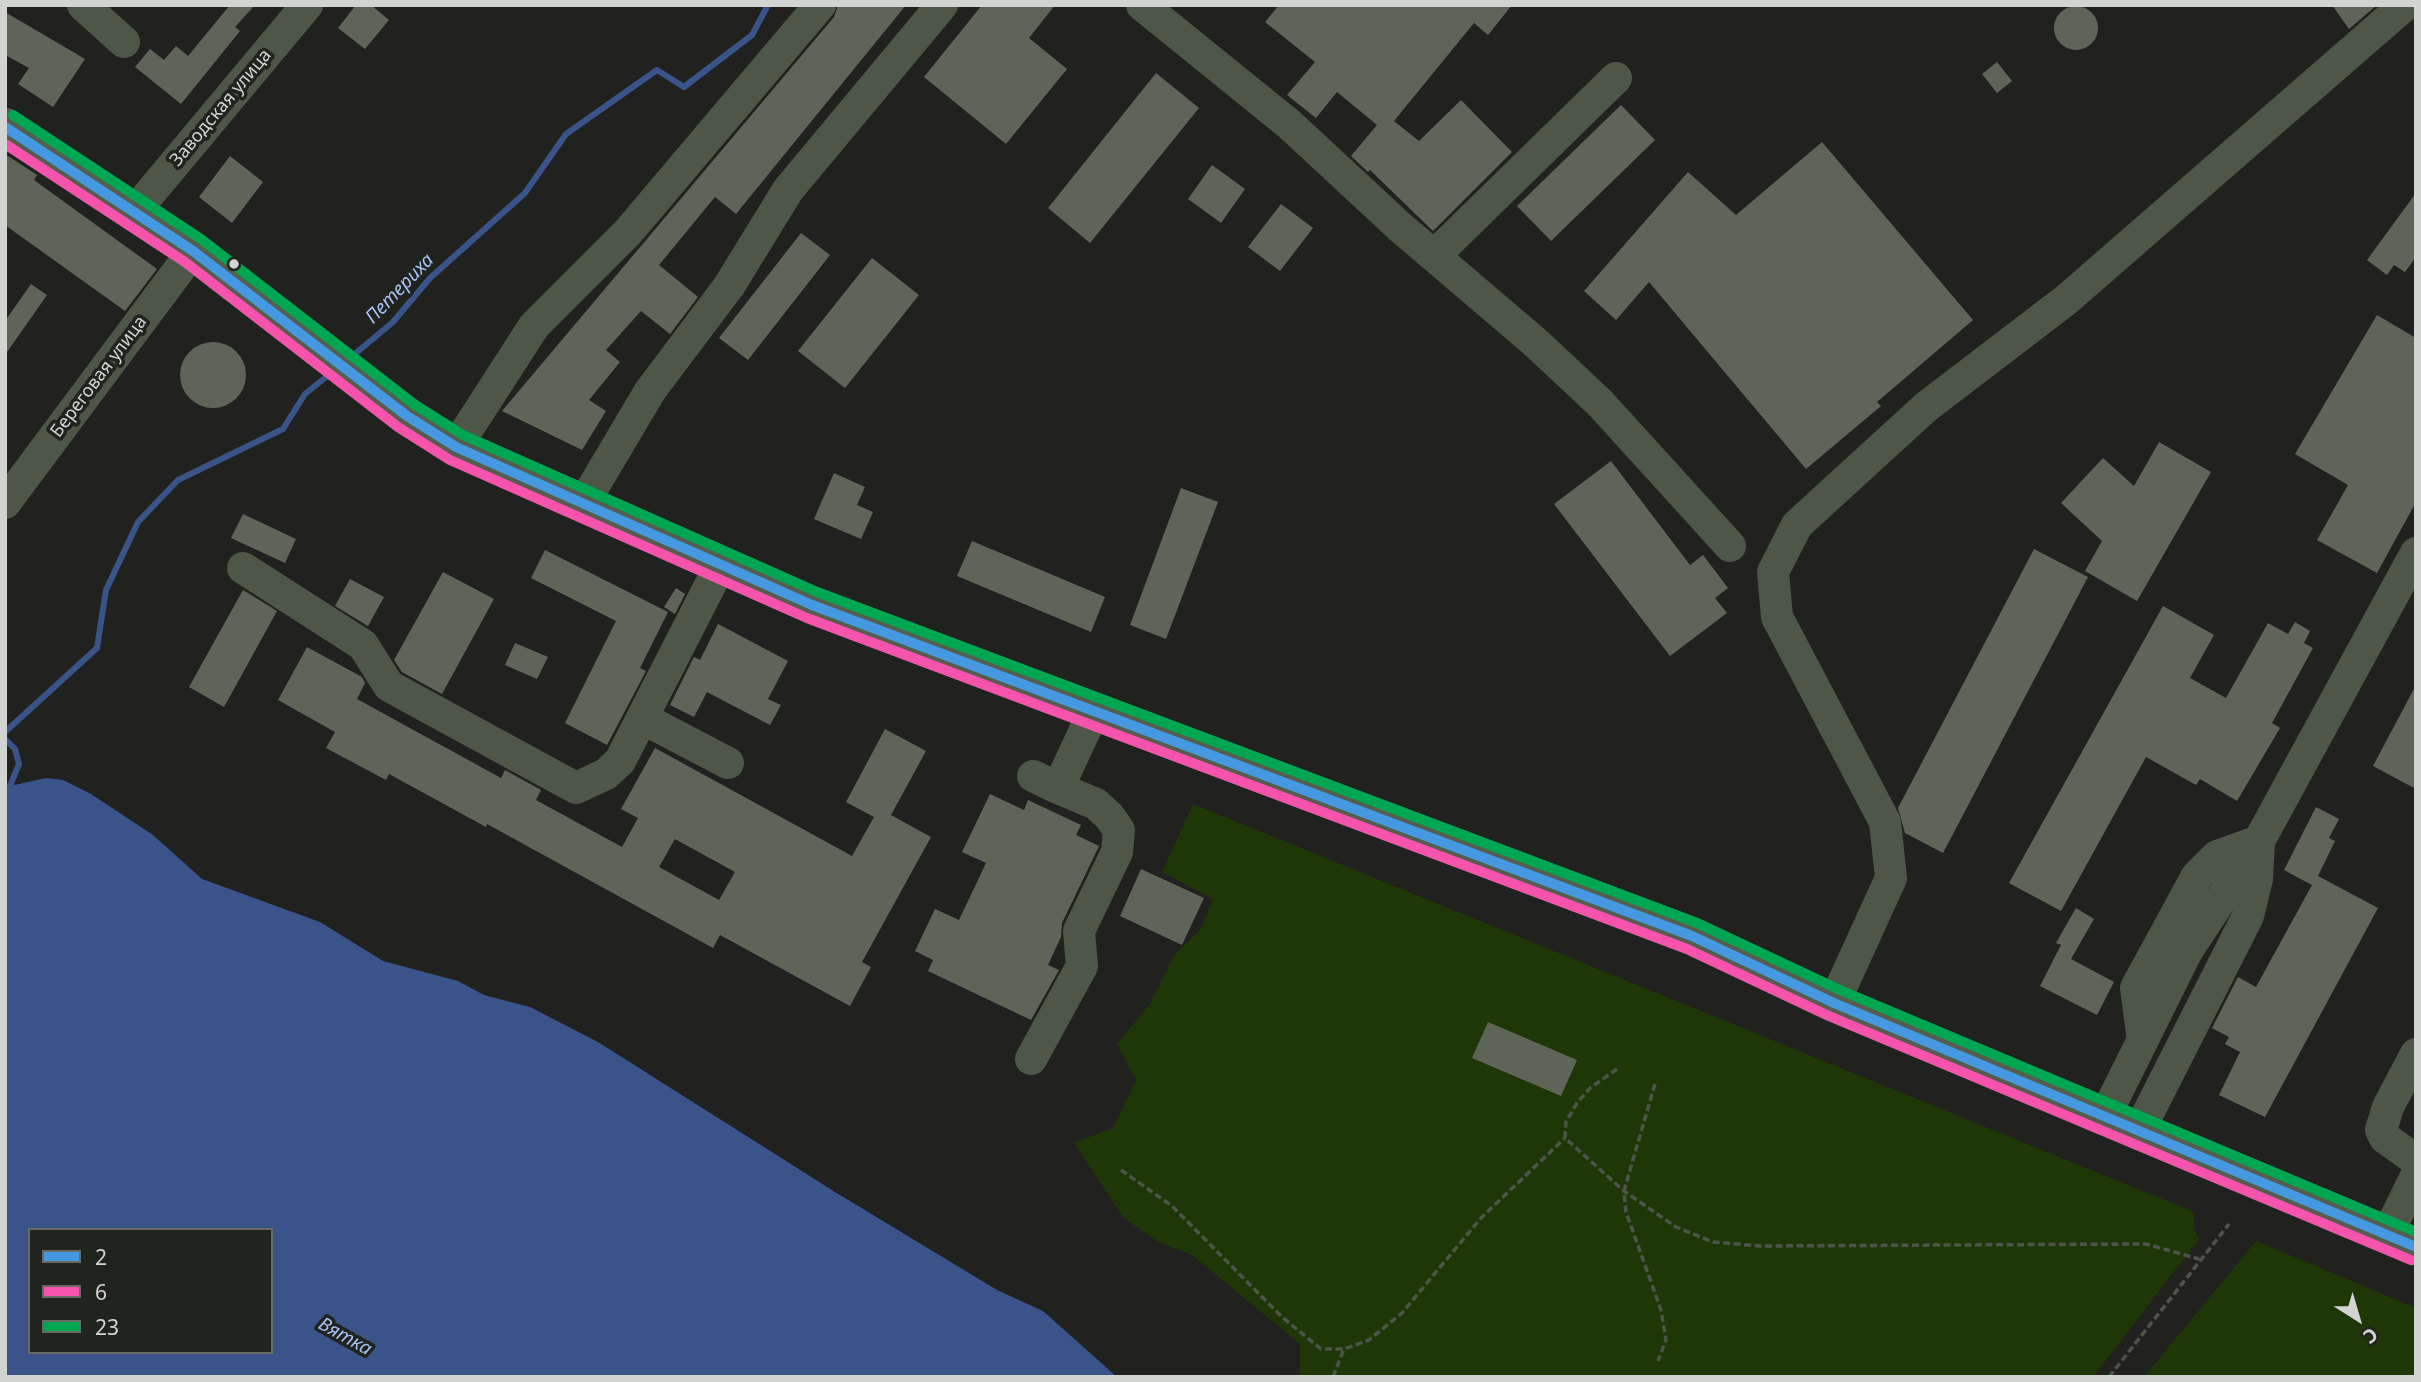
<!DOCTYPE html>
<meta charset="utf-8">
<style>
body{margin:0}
#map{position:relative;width:2421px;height:1382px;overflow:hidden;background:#212220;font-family:"Noto Sans",sans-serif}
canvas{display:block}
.frame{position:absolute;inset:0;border:7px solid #d2d4d1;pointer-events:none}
.legend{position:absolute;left:28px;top:1228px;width:245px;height:126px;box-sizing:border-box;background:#21231f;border:2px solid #686a66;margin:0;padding:9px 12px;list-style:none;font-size:21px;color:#d2d4d1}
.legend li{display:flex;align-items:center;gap:14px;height:35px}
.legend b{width:35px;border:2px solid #686a66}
.north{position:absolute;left:2323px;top:1284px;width:70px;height:70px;-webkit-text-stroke:5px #21231f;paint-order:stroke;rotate:143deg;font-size:19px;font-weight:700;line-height:28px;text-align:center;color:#d2d4d1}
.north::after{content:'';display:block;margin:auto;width:24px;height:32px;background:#d2d4d1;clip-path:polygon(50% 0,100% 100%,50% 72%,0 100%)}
</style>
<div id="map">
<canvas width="2421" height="1382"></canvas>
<div class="frame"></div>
<ul class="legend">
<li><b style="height:9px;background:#4699e1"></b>2</li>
<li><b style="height:9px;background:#f653ac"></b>6</li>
<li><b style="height:9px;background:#00a651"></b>23</li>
</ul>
<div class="north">С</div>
</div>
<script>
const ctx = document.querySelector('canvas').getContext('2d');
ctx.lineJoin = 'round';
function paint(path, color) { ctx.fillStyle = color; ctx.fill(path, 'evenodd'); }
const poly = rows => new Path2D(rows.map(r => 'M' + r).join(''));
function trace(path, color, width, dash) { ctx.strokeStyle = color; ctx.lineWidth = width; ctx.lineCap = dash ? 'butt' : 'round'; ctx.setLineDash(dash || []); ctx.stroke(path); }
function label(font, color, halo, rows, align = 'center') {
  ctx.font = font + ' "Noto Sans",sans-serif'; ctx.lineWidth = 7; ctx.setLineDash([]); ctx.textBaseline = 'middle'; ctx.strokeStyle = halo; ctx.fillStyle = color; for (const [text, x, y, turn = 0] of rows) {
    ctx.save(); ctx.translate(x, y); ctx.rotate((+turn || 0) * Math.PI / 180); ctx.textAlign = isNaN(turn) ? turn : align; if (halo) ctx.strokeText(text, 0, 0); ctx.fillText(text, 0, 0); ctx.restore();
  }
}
paint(poly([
 [1193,804,2194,1212,2194,1229,2199,1239,2093,1377,1300,1377,1300,1344,1192,1255,1158,1242,1123,1217,1074,1143,1113,1128,1136,1080,1117,1044,1150,1004,1175,954,1200,930,1213,899,1162,872],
 [2256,1241,2416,1308,2416,1371,2413,1377,2144,1377]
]), '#1f3707');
paint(poly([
 [46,778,63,780,91,794,153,835,202,879,320,922,383,961,458,981,484,995,530,1007,598,1042,835,1192,997,1290,1043,1311,1117,1377,5,1377,5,781,10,786],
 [30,1230,271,1230,271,1352,30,1352]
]), '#3a548a');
trace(poly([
 [350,358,393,322,430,278,525,193,566,134,657,70,684,87,752,35,768,5],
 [5,732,97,648,106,590,138,522,178,480,283,429,305,394,331,373],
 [5,739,15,749,19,764,10,786]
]), '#3a548a', 6);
paint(poly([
 [230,5,255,5,235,27,240,31,181,104,135,67,150,49,164,60,176,46,188,56],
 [356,5,371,5,389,20,365,49,338,28],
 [838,5,906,5,736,214,715,197,659,265,698,297,670,334,641,311,606,350,620,362,589,400,606,411,582,450,502,411,834,17],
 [982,5,1055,5,1029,38,1067,69,1006,144,924,77],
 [1279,5,1512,5,1488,35,1474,23,1394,121,1419,141,1461,100,1512,152,1433,231,1370,170,1368,172,1351,156,1377,125,1337,92,1316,118,1287,95,1315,62,1265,22],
 [2332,5,2377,5,2349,29],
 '2054 28a22 22 0 1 1 44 0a22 22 0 1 1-44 0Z',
 [5,12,85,59,53,107,18,84,29,68,5,55],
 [1997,62,2012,81,1997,93,1982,74],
 [1156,73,1199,108,1090,243,1048,208],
 [1621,105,1655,140,1551,241,1517,206],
 [1822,142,1973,320,1877,402,1881,406,1806,469,1649,282,1616,320,1584,291,1688,172,1736,215],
 [5,154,37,175,34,180,157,269,125,311,5,225],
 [230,156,263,182,232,223,199,197],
 [1212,165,1245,189,1221,223,1188,199],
 [2416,193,2416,257,2405,272,2394,265,2387,275,2367,260],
 [1281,204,1313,228,1280,271,1248,247],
 [801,233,830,255,748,360,719,338],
 [872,258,919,295,845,388,798,351],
 [31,284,47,295,5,355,5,321],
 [2377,315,2416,338,2416,502,2377,573,2317,540,2348,485,2295,454],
 '180 375a33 33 0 1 1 66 0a33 33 0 1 1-66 0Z',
 [2159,442,2211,472,2137,601,2085,571,2102,541,2061,503,2103,458,2134,486],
 [1611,461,1690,565,1703,555,1728,588,1715,598,1727,613,1670,656,1554,504],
 [834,473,865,487,857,505,873,512,861,539,814,519],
 [1181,488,1218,502,1166,639,1130,625],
 [243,514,296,539,285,563,231,538],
 [972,541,1105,597,1091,632,957,576],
 [2034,549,2088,577,1943,853,1905,833,1898,808],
 [545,550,668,612,640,668,646,671,607,745,565,723,616,621,531,578],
 [443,572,494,599,442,694,402,672,394,660],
 [350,579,384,597,368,626,335,606],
 [676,588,685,594,675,614,664,607],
 [243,590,277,611,224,707,189,687],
 [2163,606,2214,635,2190,678,2226,698,2268,623,2288,634,2295,622,2310,631,2304,643,2313,648,2272,723,2280,728,2237,801,2200,779,2196,785,2146,757,2061,911,2009,883],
 [718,624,788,661,768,699,781,705,770,725,707,692,694,717,670,705,694,657,700,660],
 [515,643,548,657,537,679,505,665],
 [307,647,362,677,365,683,357,699,501,778,505,770,541,790,536,800,622,847,638,818,621,809,655,748,852,856,874,817,846,802,885,729,926,751,891,815,931,837,862,962,871,967,850,1006,720,935,713,948,487,824,486,827,389,774,386,780,326,748,335,732,278,700],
 [675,839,735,872,719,900,659,867],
 [2416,685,2416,789,2373,766],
 [990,794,1024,810,1028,800,1081,825,1076,835,1099,846,1062,923,1061,937,1048,965,1059,970,1031,1020,928,971,933,960,915,951,935,909,959,920,986,863,962,852],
 [2316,807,2339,819,2329,838,2335,841,2318,876,2378,908,2265,1117,2219,1095,2240,1052,2225,1044,2229,1037,2212,1028,2238,977,2256,987,2312,885,2284,870],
 [1141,869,1204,898,1182,945,1120,916],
 [2076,908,2094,919,2071,959,2114,982,2097,1015,2040,986,2061,945,2056,943],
 [1488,1022,1577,1060,1561,1096,1472,1058]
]), '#5e6558');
trace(poly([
 [1617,1069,1590,1088,1577,1103,1566,1122,1565,1138,1624,1191,1676,1227,1713,1242,1760,1246,2146,1244,2199,1259],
 [1655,1084,1624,1191,1626,1212,1661,1310,1666,1340,1658,1361],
 [1121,1170,1172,1206,1282,1317,1321,1349,1344,1349,1369,1340,1402,1313,1481,1218,1565,1138],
 [1333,1377,1344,1349],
 [2109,1377,2229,1224]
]), '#4f544b', 3.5, [7, 3.5]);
trace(poly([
 [83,5,124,42],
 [1142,5,1289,124,1400,227,1536,343,1600,403,1730,546],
 [135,211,307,5],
 [1434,256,1616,78],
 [456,447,534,326,628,232,820,5],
 [5,503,193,251],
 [583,504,650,391,729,286,788,190,942,5],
 [243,568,363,645,389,686,576,788,606,774,620,761,721,564],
 [642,718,728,763],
 [1033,776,1058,788],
 [1834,1003,1891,878,1885,822,1777,617,1773,572,1797,525,1926,407,2066,300,2405,5],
 [2143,1040,2136,988,2197,876,2217,856,2259,841,2416,553],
 [2416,1054,2388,1107,2381,1130,2385,1138,2416,1160],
 [1031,1059,1082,966,1079,931,1117,852,1119,830,1109,816,1096,804,1058,788,1094,711],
 [2105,1116,2187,951,2259,841],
 [2139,1131,2248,916,2257,879,2259,841],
 [2387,1235,2416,1176]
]), '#4e5648', 32);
trace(poly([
 [5,127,193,251,407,416,456,447,812,605,1692,936,1834,1003,2416,1247]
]), '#555e4e', 38);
trace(poly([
 [5,127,193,251,407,416,456,447,812,605,1692,936,1834,1003,2416,1247]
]), '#4699e1', 10);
trace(poly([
 [5,144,185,262,398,427,450,460,807,618,1687,949,1829,1016,2411,1260]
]), '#f653ac', 10);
trace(poly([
 [13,115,201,239,415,405,463,435,817,592,1697,923,1840,990,2416,1232]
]), '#00a651', 10);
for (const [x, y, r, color] of [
 [234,264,6,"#d2d4d1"]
]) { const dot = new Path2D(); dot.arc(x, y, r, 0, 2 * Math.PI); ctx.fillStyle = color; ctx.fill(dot); trace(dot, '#21231f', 2.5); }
label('18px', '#d2d4d1', '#21231f', [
 ["Заводская улица",221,108,-50],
 ["Береговая улица",99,377,-53]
]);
label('italic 19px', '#a6c1f4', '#21231f', [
 ["Петериха",400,289,-46],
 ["Вятка",345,1337,29]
]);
</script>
